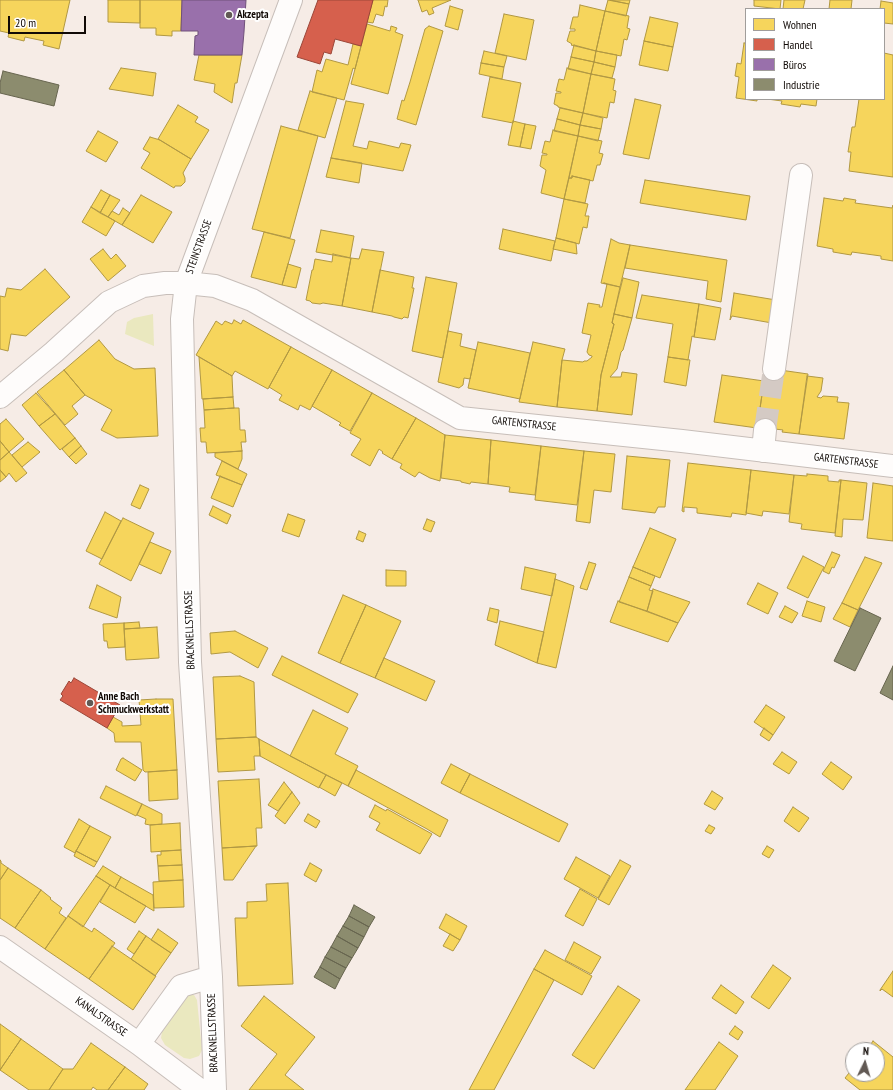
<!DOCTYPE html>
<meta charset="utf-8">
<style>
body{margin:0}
#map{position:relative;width:893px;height:1090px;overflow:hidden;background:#f6ece6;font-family:"PT Sans Narrow",sans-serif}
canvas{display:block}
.legend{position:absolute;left:745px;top:8px;width:140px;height:92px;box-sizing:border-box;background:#fff;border:1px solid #a09d9b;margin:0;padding:5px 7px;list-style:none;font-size:12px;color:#110a06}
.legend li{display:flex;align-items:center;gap:8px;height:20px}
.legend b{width:20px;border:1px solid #a09d9b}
.north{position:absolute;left:845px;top:1042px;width:40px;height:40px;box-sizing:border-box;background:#fff;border:1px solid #a09d9b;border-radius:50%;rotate:5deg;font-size:11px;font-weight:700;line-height:16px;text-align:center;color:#110a06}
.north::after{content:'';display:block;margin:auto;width:14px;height:18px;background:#615954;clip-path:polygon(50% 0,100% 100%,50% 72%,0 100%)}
.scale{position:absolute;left:8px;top:16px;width:78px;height:18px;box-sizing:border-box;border:2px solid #110a06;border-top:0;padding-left:5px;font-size:12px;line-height:14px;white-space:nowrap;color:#110a06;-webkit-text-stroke:3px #fff;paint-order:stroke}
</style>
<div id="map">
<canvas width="893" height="1090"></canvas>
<ul class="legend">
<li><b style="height:11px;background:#f6d55c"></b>Wohnen</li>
<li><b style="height:11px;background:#d6604d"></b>Handel</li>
<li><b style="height:11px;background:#9970ab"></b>Büros</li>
<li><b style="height:11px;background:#8c8c6e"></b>Industrie</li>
</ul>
<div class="north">N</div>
<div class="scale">20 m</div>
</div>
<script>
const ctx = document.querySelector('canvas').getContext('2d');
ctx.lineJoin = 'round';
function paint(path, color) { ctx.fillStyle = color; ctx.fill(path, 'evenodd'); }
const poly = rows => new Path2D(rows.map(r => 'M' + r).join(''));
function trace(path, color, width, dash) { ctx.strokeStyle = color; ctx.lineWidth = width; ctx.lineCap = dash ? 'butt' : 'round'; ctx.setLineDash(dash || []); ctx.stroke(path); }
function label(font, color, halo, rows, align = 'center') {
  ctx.font = font + ' "PT Sans Narrow",sans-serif'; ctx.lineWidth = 4; ctx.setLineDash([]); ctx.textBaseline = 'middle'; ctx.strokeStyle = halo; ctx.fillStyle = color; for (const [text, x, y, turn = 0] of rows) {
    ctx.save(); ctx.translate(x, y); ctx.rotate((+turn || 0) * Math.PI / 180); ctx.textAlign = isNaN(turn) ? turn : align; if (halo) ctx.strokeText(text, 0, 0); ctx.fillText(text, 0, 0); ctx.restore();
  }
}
paint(poly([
 [153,314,154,346,125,334,127,322,134,318],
 [189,995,194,995,197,1000,202,1050,199,1056,190,1059,184,1058,165,1045,161,1038,162,1032,185,996]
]), '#eae8bf');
const homes = poly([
 [0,0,70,0,59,49,43,45,44,41,25,37,24,41,8,37,9,33,0,31,0,0],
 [108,0,140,0,140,23,108,22,108,0],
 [140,0,182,0,181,31,172,31,172,36,156,35,156,28,140,28,140,0],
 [373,0,388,0,387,7,385,6,383,16,376,14,373,23,367,22,373,0],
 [418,0,451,0,432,8,434,13,429,15,427,10,422,12,418,0],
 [608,0,629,4,626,16,605,11,608,0],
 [610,0,630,0,629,4,610,0],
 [754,0,781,0,780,9,754,6,754,0],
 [784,0,805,0,803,9,783,9,784,0],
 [830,0,852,0,851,9,829,9,830,0],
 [881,1,893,3,893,24,884,23,884,9,880,9,881,1],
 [580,5,605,11,596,51,571,45,572,44,567,41,570,31,575,31,575,29,570,29,573,17,578,17,580,5],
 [450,6,463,10,458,30,445,26,450,6],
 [605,11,629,16,627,28,630,29,627,40,624,39,621,56,596,51,605,11],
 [504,14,534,20,526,60,495,53,504,14],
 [650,17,678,23,673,47,644,41,650,17],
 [367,24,390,31,391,26,397,28,395,32,403,35,388,94,351,84,367,24],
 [429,26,443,31,416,125,397,119,402,100,404,101,410,82,425,29,429,26],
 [644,41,673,47,668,71,639,65,644,41],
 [744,43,746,43,746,99,757,99,757,101,736,98,739,77,735,76,737,63,741,64,744,43],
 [353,44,361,46,355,69,353,68,344,100,312,92,317,70,322,72,326,59,348,65,353,44],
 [574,45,596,51,594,62,571,57,574,45],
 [484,51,507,56,504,67,481,63,484,51],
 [596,51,617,55,615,67,594,62,596,51],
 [884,53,893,55,893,177,849,171,851,152,848,152,852,127,855,127,859,99,884,99,884,53],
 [199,55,242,55,239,72,237,83,235,83,232,103,214,92,215,84,194,80,199,55],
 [571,57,594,62,591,74,568,69,571,57],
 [594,62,615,67,612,78,591,74,594,62],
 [481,63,504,67,502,79,479,74,481,63],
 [121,68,156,73,153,96,109,89,121,68],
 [567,68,591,74,583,113,558,107,558,106,554,104,556,93,561,93,561,92,556,91,559,79,564,80,567,68],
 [591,74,615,79,613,90,616,91,614,103,610,102,607,118,583,113,591,74],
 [490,77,521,83,513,123,482,117,490,77],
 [310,91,337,98,325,138,298,130,310,91],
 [635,99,661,105,649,159,623,154,635,99],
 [767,99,817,99,816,106,801,104,800,107,781,104,782,101,767,99],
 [346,101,364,104,353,146,367,149,369,141,399,148,401,143,411,145,403,171,331,158,346,101],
 [178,105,198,117,195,122,209,130,191,159,158,139,178,105],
 [560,108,583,113,580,125,557,119,560,108],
 [583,113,603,118,601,129,580,125,583,113],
 [557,119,580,125,578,136,554,131,557,119],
 [513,121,525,124,520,147,508,145,513,121],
 [525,124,536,126,531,149,520,147,525,124],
 [580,125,601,129,598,141,578,136,580,125],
 [281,126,318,136,290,238,252,229,281,126],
 [553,130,578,136,564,199,541,193,546,170,540,166,542,155,547,155,547,154,542,153,545,141,550,142,553,130],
 [98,131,118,142,106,162,86,151,98,131],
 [578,136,602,141,599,153,603,154,600,165,597,165,593,181,572,176,572,178,569,178,578,136],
 [150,137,160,140,191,159,183,173,185,178,185,182,181,186,175,186,174,188,141,168,150,153,143,149,150,137],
 [331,158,362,163,359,183,326,177,331,158],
 [572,176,590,180,585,203,564,199,569,178,572,178,572,176],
 [645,180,750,196,746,220,640,203,645,180],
 [101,190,110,195,100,213,91,207,101,190],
 [110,195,120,200,108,217,100,213,110,195],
 [141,195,172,212,153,243,122,225,141,195],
 [824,198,843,201,844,198,856,200,855,203,892,208,893,205,893,261,881,259,881,256,852,252,851,255,833,252,833,249,817,246,824,198],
 [564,199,588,204,585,216,589,216,587,228,583,227,579,244,556,238,564,199],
 [91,207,115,221,106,236,82,222,91,207],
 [123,208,130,213,122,225,108,217,112,211,119,215,123,208],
 [503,229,555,241,551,261,499,249,503,229],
 [321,230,354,236,350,258,316,252,321,230],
 [264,232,295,240,282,285,251,277,264,232],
 [556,238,576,243,577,254,553,249,556,238],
 [611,239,619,243,630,245,620,287,601,283,611,239],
 [630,245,727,260,721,302,706,299,708,281,625,268,630,245],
 [103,249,111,259,116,254,126,266,108,281,90,259,103,249],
 [362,249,384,252,372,312,342,306,351,258,359,259,362,249],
 [333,254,351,258,342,306,323,303,320,304,312,303,310,301,306,300,312,270,313,270,315,259,332,262,333,254],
 [288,264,301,268,296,288,282,285,288,264],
 [45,269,70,297,26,336,11,334,8,351,0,349,0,296,5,297,7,288,21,290,45,269],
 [380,270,414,277,412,288,414,288,408,318,404,317,402,319,394,317,392,316,372,312,380,270],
 [426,277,457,283,443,358,412,351,426,277],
 [623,278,639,282,632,318,614,314,623,278],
 [604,283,620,287,612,323,614,324,601,375,597,411,557,407,562,360,583,362,584,361,587,361,592,357,592,356,589,355,587,352,591,335,582,333,588,303,600,305,599,307,602,307,607,284,604,283],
 [734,293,776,300,772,323,732,316,730,320,734,293],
 [642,295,699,304,694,337,692,336,688,360,668,357,673,324,636,318,642,295],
 [699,304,721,308,715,340,694,337,699,304],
 [614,314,632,318,623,350,621,352,617,369,610,377,621,377,622,372,637,374,632,415,597,411,601,375,614,324,612,323,614,314],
 [234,320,241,324,243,320,291,347,268,389,235,371,232,376,196,355,216,321,222,325,225,321,232,324,234,320],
 [448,331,462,334,460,346,476,350,470,379,464,378,463,385,459,388,438,382,448,331],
 [99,340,115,359,134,369,155,368,158,436,117,438,101,430,112,410,85,395,64,370,99,340],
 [478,342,530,353,520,399,468,388,478,342],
 [533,342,565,349,562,360,557,407,519,402,533,342],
 [291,347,332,370,310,410,300,405,298,410,279,400,282,395,269,387,291,347],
 [199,357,232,376,233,397,202,399,199,357],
 [668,357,690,360,686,386,664,382,668,357],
 [766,368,808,374,799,434,782,432,783,430,775,429,757,429,766,368],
 [64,370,85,395,72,406,78,414,65,425,37,392,64,370],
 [332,370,372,393,350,431,339,425,341,423,312,406,332,370],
 [722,375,764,381,757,428,714,422,722,375],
 [807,376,823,378,821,391,817,397,821,398,823,396,838,397,837,402,849,403,844,439,799,434,807,376],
 [36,393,55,414,39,426,22,405,36,393],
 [372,393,416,418,392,459,382,453,383,452,379,449,370,466,351,455,361,439,350,433,372,393],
 [233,397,234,408,204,410,203,399,233,397],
 [234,408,239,408,240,430,245,430,246,442,241,442,242,451,207,453,206,442,201,442,200,428,205,428,204,410,234,408],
 [55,414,75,438,60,450,39,426,55,414],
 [416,418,445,435,440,481,430,478,419,472,415,477,400,468,402,464,392,459,416,418],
 [6,419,24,439,9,452,0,441,0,424,6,419],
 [445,435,491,440,488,484,471,482,470,484,461,482,461,481,441,478,445,435],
 [75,438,81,446,69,457,62,449,75,438],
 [491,440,541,446,535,495,509,492,510,487,488,484,491,440],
 [0,441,9,452,0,460,0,441],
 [28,442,40,452,22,467,12,455,28,442],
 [81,446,87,454,76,464,69,457,81,446],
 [541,446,584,451,577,505,535,500,541,446],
 [242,451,242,459,238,469,215,457,215,453,242,451],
 [584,451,615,454,611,492,594,490,590,523,576,521,584,451],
 [9,452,27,473,16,482,9,473,6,477,0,470,0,460,9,452],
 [627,456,670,460,665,507,658,507,655,513,622,509,627,456],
 [222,461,247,474,242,485,216,475,222,461],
 [688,463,751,470,746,515,732,513,731,517,697,513,697,508,684,507,684,512,682,511,688,463],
 [0,470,6,477,0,482,0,470],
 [751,470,794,475,789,514,763,511,762,516,746,513,751,470],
 [807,474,828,476,828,481,839,482,839,480,841,480,835,533,801,529,802,524,789,522,794,475,807,476,807,474],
 [220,476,242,485,233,507,211,498,220,476],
 [841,480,867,483,863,520,843,519,842,537,835,536,841,480],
 [873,483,893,486,893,541,867,538,873,483],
 [140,485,149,489,140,509,131,505,140,485],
 [213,506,231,515,227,524,209,515,213,506],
 [105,512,121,521,102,559,86,551,105,512],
 [288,514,305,520,299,537,282,531,288,514],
 [123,518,154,533,131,581,99,564,123,518],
 [427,519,435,522,431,532,423,529,427,519],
 [650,528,676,539,660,578,633,567,650,528],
 [359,531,366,534,363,542,356,539,359,531],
 [150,542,171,551,161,574,139,564,150,542],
 [832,552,840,555,834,568,832,567,829,574,823,571,832,552],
 [803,556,824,567,808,598,787,588,803,556],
 [865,557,882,563,858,610,842,603,865,557],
 [589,562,596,564,587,590,580,588,589,562],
 [525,567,556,574,552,596,521,589,525,567],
 [633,567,655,576,651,586,629,577,633,567],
 [386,570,406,571,406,586,386,586,386,570],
 [629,577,651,586,649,590,653,591,647,611,619,602,629,577],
 [555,579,574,586,556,668,537,663,555,579],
 [758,583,778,593,768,614,747,604,758,583],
 [97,585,121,597,117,618,89,608,97,585],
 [653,589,690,602,678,623,647,611,653,589],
 [343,595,366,605,340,663,318,653,343,595],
 [618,601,678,623,668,642,610,622,618,601],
 [807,601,825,607,821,622,802,616,807,601],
 [842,603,858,610,850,627,833,619,842,603],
 [366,605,401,621,375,678,340,663,366,605],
 [785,606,798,613,792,623,779,617,785,606],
 [490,608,499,610,497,623,487,620,490,608],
 [500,621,544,632,537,663,495,645,500,621],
 [139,622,140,628,124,629,124,623,139,622],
 [124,623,125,647,108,648,107,641,104,641,103,624,124,623],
 [157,627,159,658,126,660,124,629,157,627],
 [235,631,268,648,258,668,230,652,211,654,210,633,235,631],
 [282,656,358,694,348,713,272,675,282,656],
 [384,658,435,681,426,701,375,678,384,658],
 [240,676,254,682,256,737,216,739,213,677,240,676],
 [156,699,173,699,177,770,145,772,143,770,141,742,115,742,114,733,107,728,113,717,122,722,122,726,141,725,139,700,156,699],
 [766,705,785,717,773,735,754,722,766,705],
 [313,710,348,728,335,754,358,766,348,786,290,756,313,710],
 [764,728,773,735,769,741,760,735,764,728],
 [256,737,259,739,260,756,254,756,255,770,218,772,216,739,256,737],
 [259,739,326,775,319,788,260,756,259,739],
 [782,752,797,762,789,774,773,764,782,752],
 [123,758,142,770,135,781,116,770,121,759,123,758],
 [831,762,852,777,843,790,822,774,831,762],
 [451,764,470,774,460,793,441,783,451,764],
 [177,770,178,799,149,801,148,772,177,770],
 [356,770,448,820,440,837,427,829,348,786,356,770],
 [470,774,568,824,559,842,460,793,470,774],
 [326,775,342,783,335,796,319,787,326,775],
 [259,779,262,828,256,828,257,846,222,848,218,781,259,779],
 [284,782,292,792,278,811,268,805,284,782],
 [106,786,142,804,136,816,100,798,106,786],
 [712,791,723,798,715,810,704,804,712,791],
 [292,792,300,803,285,824,275,816,292,792],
 [142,804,162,814,162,824,150,825,145,824,146,819,137,815,142,804],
 [375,805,386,811,387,809,432,834,420,854,376,830,380,823,369,817,375,805],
 [793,807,809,818,799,832,784,821,793,807],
 [308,814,320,821,316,828,304,821,308,814],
 [79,819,90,826,75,853,64,847,79,819],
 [180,823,181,850,151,852,150,825,180,823],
 [709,825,715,828,711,834,705,831,709,825],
 [90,826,111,837,97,862,76,851,90,826],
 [256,846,233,880,224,880,222,848,256,846],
 [767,846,774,850,769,858,762,854,767,846],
 [181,850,182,865,158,866,157,855,161,855,161,851,181,850],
 [76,851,97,862,94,867,74,856,76,851],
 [576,857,610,876,598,898,564,879,576,857],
 [0,860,1,861,1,863,8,868,0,880,0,860],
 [620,860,631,866,609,905,598,899,620,860],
 [310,863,322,870,316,882,304,875,310,863],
 [182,865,183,880,159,881,158,866,182,865],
 [103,866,121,877,115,888,96,876,103,866],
 [8,868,41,890,15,928,0,918,0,880,8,868],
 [96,876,110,885,83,927,68,916,96,876],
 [121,877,153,895,154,911,115,888,121,877],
 [183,880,184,907,154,908,153,882,183,880],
 [288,883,293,984,238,986,235,918,247,918,247,902,267,901,266,884,288,883],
 [110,885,146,906,135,923,100,902,110,885],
 [580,889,597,899,583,926,565,916,580,889],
 [41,890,51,898,50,899,62,908,59,913,66,918,45,949,15,928,41,890],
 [446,914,467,926,460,940,439,928,446,914],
 [68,916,92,932,94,928,115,943,89,979,45,949,68,916],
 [158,929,178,943,171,953,151,940,158,929],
 [139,931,146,936,134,954,127,949,139,931],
 [450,934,460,940,453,951,443,946,450,934],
 [146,936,171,953,155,976,131,959,146,936],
 [574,942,601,957,591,974,565,960,574,942],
 [112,946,156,976,133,1010,89,979,112,946],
 [545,950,592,976,582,995,534,969,545,950],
 [773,965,791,978,769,1009,751,997,773,965],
 [534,969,554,980,494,1090,469,1090,534,969],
 [893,971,893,997,882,989,880,991,880,990,893,971],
 [721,985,744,1002,736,1014,712,998,721,985],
 [618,986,640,1000,594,1069,572,1055,618,986],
 [264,996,315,1037,285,1075,304,1090,249,1090,277,1054,241,1026,264,996],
 [0,1024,21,1039,0,1070,0,1024],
 [735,1026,743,1032,738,1040,729,1034,735,1026],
 [21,1039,63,1069,49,1090,29,1090,0,1070,21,1039],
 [873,1041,893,1057,893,1090,860,1090,845,1078,853,1068,853,1074,877,1074,877,1050,867,1050,873,1041],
 [719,1042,738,1056,715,1090,685,1090,719,1042],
 [91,1043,125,1067,108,1090,97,1090,93,1087,91,1090,49,1090,63,1069,73,1069,91,1043],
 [125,1067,148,1084,144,1090,108,1090,125,1067]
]);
paint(homes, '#f6d55c');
trace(homes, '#b19842', 1);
const shops = poly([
 [318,0,373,0,361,46,335,39,331,54,324,52,320,64,297,57,318,0],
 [74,678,120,705,107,728,60,700,63,696,61,694,69,681,71,683,74,678]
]);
paint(shops, '#d6604d');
trace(shops, '#9b4638', 1);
const offices = poly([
 [182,0,246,0,244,32,242,55,194,55,195,36,198,35,198,31,181,31,182,0]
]);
paint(offices, '#9970ab');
trace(offices, '#70517a', 1);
const industry = poly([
 [3,71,59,85,54,106,0,93,0,83,3,71],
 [860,608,881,618,855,671,834,661,860,608],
 [893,666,893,700,880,693,893,666],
 [354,905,375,917,369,927,349,916,354,905],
 [349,916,369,927,364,937,343,926,349,916],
 [343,926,364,937,358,948,337,936,343,926],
 [337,936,358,948,352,958,331,947,337,936],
 [331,947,352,958,346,968,325,957,331,947],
 [325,957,346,968,340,979,320,967,325,957],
 [320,967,340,979,335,989,314,977,320,967]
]);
paint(industry, '#8c8c6e');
trace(industry, '#67654f', 1);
trace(poly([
 [765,430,774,369]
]), '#d4cac4', 22, [22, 11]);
const minor = poly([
 [774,369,801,175],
 [0,397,54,352,109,302,143,286,165,283,186,283,215,286,252,300,460,418,682,441,893,466],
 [763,451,765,430],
 [0,947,139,1044,200,1090],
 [139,1044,181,986,211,977],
 [215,1090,211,977,190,662,182,319,186,283,291,0]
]);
trace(minor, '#c7beb9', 24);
trace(minor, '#fefcfb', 22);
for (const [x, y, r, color] of [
 [229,15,4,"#615954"],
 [90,703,4,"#615954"]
]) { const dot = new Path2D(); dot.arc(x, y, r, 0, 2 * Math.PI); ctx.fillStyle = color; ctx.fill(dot); trace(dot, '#fff', 1.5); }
label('bold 11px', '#110a06', '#fff', [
 ["Akzepta",237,15],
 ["Anne Bach",98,697],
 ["Schmuckwerkstatt",98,710]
], 'left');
label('11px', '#110a06', '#fff', [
 ["STEINSTRASSE",199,247,-70],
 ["GARTENSTRASSE",524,424,6],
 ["GARTENSTRASSE",846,461,7],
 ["BRACKNELLSTRASSE",190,630,-92],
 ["KANALSTRASSE",101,1017,35],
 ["BRACKNELLSTRASSE",213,1033,-92]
]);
</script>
